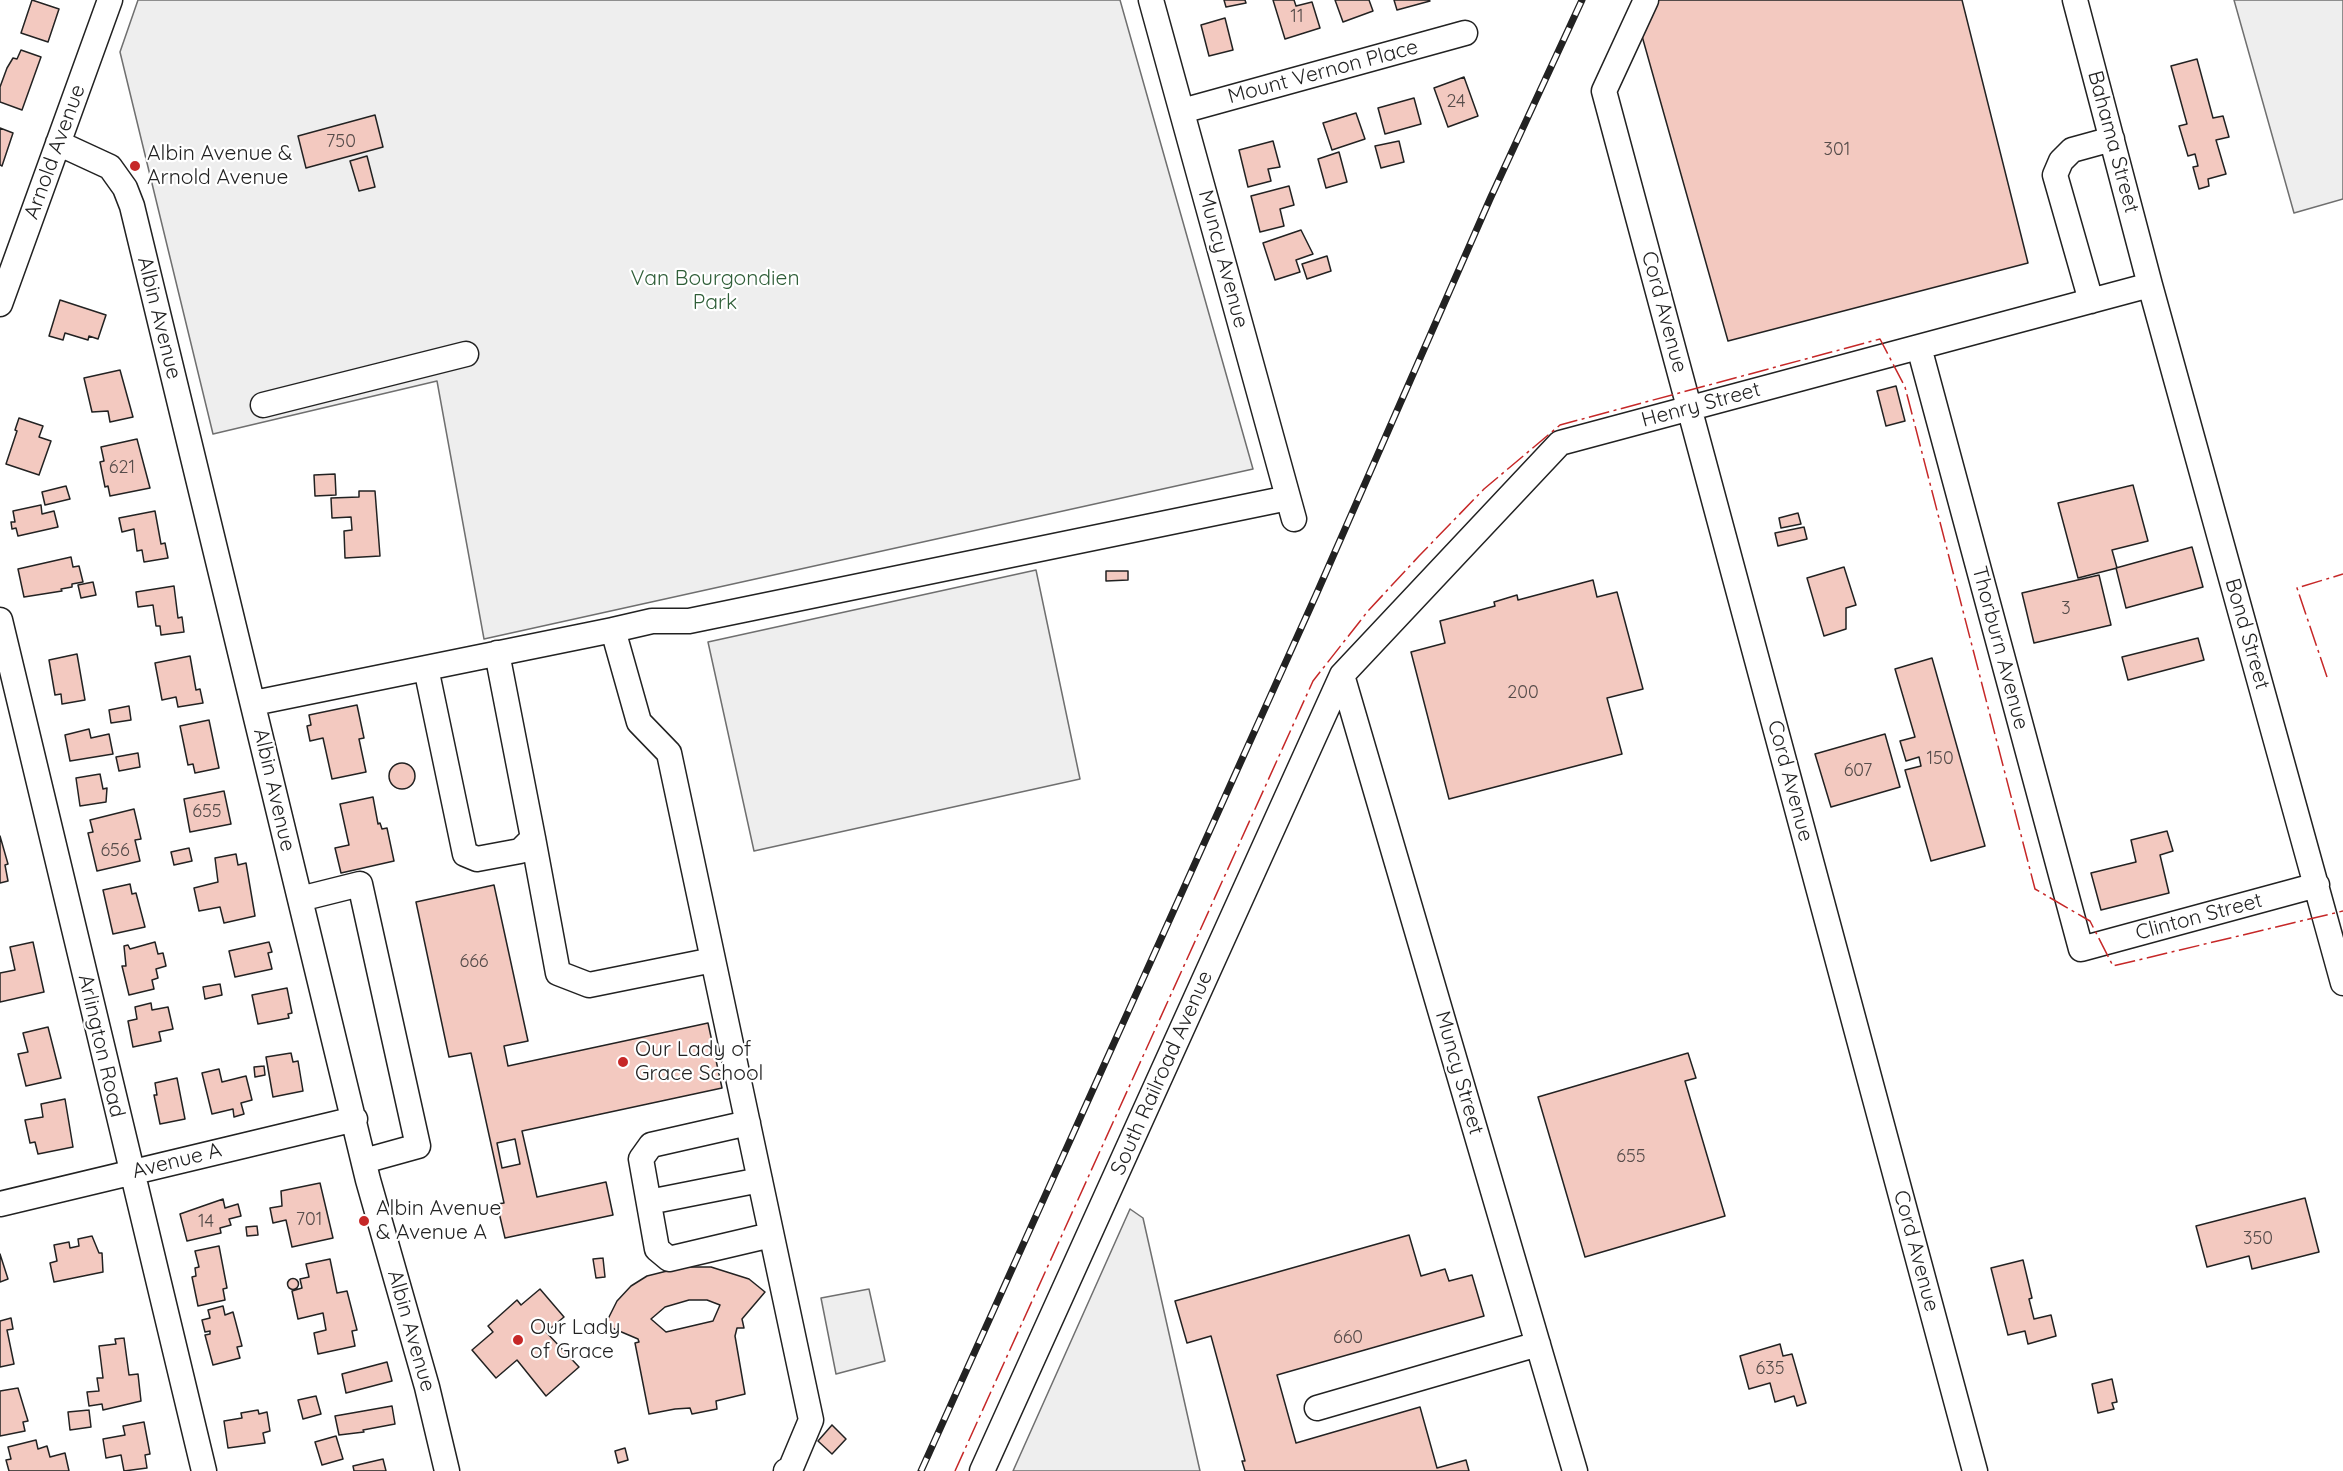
<!DOCTYPE html>
<style>
body{margin:0}
canvas{display:block;background:#fff}
</style>
<canvas width="2343" height="1471"></canvas>
<script>
const ctx = document.querySelector('canvas').getContext('2d');
ctx.lineJoin = 'round';
function paint(path, color) { ctx.fillStyle = color; ctx.fill(path, 'evenodd'); }
const poly = rows => new Path2D(rows.map(r => 'M' + r).join(''));
function trace(path, color, width, dash) { ctx.strokeStyle = color; ctx.lineWidth = width; ctx.lineCap = dash ? 'butt' : 'round'; ctx.setLineDash(dash || []); ctx.stroke(path); }
function label(font, color, halo, rows, align = 'center') {
  ctx.font = font + ' Quicksand,sans-serif'; ctx.lineWidth = 4.5; ctx.setLineDash([]); ctx.textBaseline = 'middle'; ctx.strokeStyle = halo; ctx.fillStyle = color; for (const [text, x, y, turn = 0] of rows) {
    ctx.save(); ctx.translate(x, y); ctx.rotate((+turn || 0) * Math.PI / 180); ctx.textAlign = isNaN(turn) ? turn : align; if (halo) ctx.strokeText(text, 0, 0); ctx.fillText(text, 0, 0); ctx.restore();
  }
}
const green = poly([
 [138,0,1120,0,1253,469,484,639,437,381,213,434,120,52,138,0],
 [2234,0,2343,0,2343,199,2294,213,2234,0],
 [1036,570,1080,779,754,851,708,642,1036,570],
 [1130,1209,1143,1218,1200,1471,1013,1471,1130,1209],
 [869,1289,885,1361,836,1374,821,1298,869,1289]
]);
paint(green, '#eee');
trace(green, '#6f6f6f', 1.5);
const building = poly([
 [32,0,59,9,48,42,21,33,32,0],
 [1224,0,1245,0,1246,3,1226,7,1224,0],
 [1273,0,1294,0,1296,6,1312,2,1320,28,1285,39,1273,0],
 [1335,0,1369,0,1373,11,1343,22,1335,0],
 [1394,0,1429,0,1430,1,1397,10,1394,0],
 [1658,0,1962,0,2028,263,1728,341,1642,36,1658,0],
 [1225,18,1233,50,1209,56,1201,25,1225,18],
 [21,50,41,57,22,110,0,102,0,87,7,68,13,58,17,59,21,50],
 [2197,59,2213,118,2223,116,2229,137,2216,140,2226,174,2208,179,2209,186,2199,189,2193,167,2198,166,2195,154,2188,156,2179,126,2187,124,2171,66,2197,59],
 [1464,77,1478,116,1448,127,1434,88,1464,77],
 [1414,98,1421,124,1385,134,1378,108,1414,98],
 [1356,113,1365,139,1332,150,1323,123,1356,113],
 [375,115,383,147,306,168,298,136,375,115],
 [0,128,13,133,2,166,0,165,0,128],
 [1273,141,1280,167,1268,169,1271,181,1248,187,1239,150,1273,141],
 [1399,141,1404,162,1381,168,1375,146,1399,141],
 [1339,152,1347,182,1326,188,1318,159,1339,152],
 [367,156,375,187,359,191,350,161,367,156],
 [1289,186,1294,205,1280,209,1284,226,1260,232,1251,196,1289,186],
 [1301,230,1313,254,1296,260,1300,272,1275,280,1263,243,1301,230],
 [1327,256,1331,271,1307,279,1302,264,1327,256],
 [60,300,106,315,98,339,89,336,88,340,65,333,63,340,49,336,60,300],
 [120,370,133,417,110,422,108,411,92,412,84,378,120,370],
 [1896,386,1905,421,1886,426,1877,391,1896,386],
 [19,418,43,426,39,437,51,441,39,475,6,464,17,431,15,430,19,418],
 [137,439,150,488,110,496,108,486,105,487,100,462,104,461,101,447,137,439],
 [335,474,336,495,315,496,314,475,335,474],
 [2133,485,2148,541,2112,550,2117,568,2078,578,2058,503,2133,485],
 [66,486,70,499,45,505,42,492,66,486],
 [359,491,375,491,380,556,345,558,344,531,352,530,351,517,332,518,331,498,359,497,359,491],
 [41,505,42,514,54,511,58,527,18,536,16,528,12,529,11,522,15,522,13,511,41,505],
 [155,511,161,544,165,543,168,558,144,562,142,550,137,551,134,529,122,532,119,518,155,511],
 [1798,513,1801,524,1781,528,1779,518,1798,513],
 [1804,527,1807,539,1778,546,1775,533,1804,527],
 [2192,547,2203,587,2126,608,2116,568,2192,547],
 [71,557,73,567,79,566,83,582,72,584,72,587,61,589,62,591,24,597,18,569,71,557],
 [1844,567,1856,605,1846,608,1846,629,1824,636,1807,578,1844,567],
 [1106,571,1128,571,1128,580,1106,581,1106,571],
 [2099,575,2111,625,2034,643,2022,593,2099,575],
 [1593,580,1597,597,1617,592,1643,689,1607,698,1622,754,1449,799,1411,652,1445,643,1440,621,1495,606,1494,602,1517,595,1518,600,1593,580],
 [93,582,96,595,81,598,78,585,93,582],
 [174,586,178,618,182,617,184,632,161,635,160,626,156,626,153,605,138,607,136,592,174,586],
 [2198,638,2204,660,2128,680,2122,657,2198,638],
 [77,654,85,700,62,704,61,694,55,695,49,660,77,654],
 [190,656,196,690,200,689,203,703,178,707,176,697,162,700,155,663,190,656],
 [1932,658,1985,846,1931,861,1905,770,1921,766,1919,757,1906,761,1900,741,1915,737,1895,669,1932,658],
 [357,705,364,738,359,739,366,772,332,779,323,738,310,741,307,726,311,725,309,715,357,705],
 [129,706,131,720,111,723,109,710,129,706],
 [209,720,219,768,195,773,193,764,188,765,180,726,209,720],
 [89,729,91,738,109,734,113,754,70,761,65,735,89,729],
 [1885,734,1900,787,1831,807,1815,754,1885,734],
 [138,753,140,767,119,771,116,757,138,753],
 '389 776a13 13 0 1 1 26 0a13 13 0 1 1-26 0Z',
 [100,774,103,789,107,788,106,802,80,806,76,778,100,774],
 [224,791,231,824,190,832,184,799,224,791],
 [373,797,378,824,380,823,382,829,387,828,394,861,341,873,335,848,349,845,340,804,373,797],
 [134,809,141,839,135,840,140,861,97,871,88,833,93,832,90,820,134,809],
 [2167,831,2173,851,2160,855,2169,893,2101,910,2091,873,2136,862,2131,840,2167,831],
 [0,836,8,864,5,865,8,881,0,883,0,836],
 [189,848,192,861,174,865,171,852,189,848],
 [236,854,238,865,246,863,255,916,224,923,220,907,199,911,194,888,218,882,215,858,236,854],
 [130,884,132,894,136,893,145,927,113,934,103,890,130,884],
 [494,885,528,1041,504,1046,508,1066,708,1023,722,1088,522,1131,537,1197,606,1182,613,1215,505,1238,497,1204,504,1203,471,1053,449,1057,416,902,494,885],
 [515,1139,520,1164,502,1168,497,1143,515,1139],
 [33,942,44,992,0,1002,0,973,15,970,10,947,33,942],
 [155,942,158,954,163,953,166,966,156,969,158,978,152,980,154,989,129,995,122,966,126,966,124,946,128,945,130,949,155,942],
 [269,942,272,952,268,953,272,969,235,977,229,951,269,942],
 [220,984,222,995,205,999,203,987,220,984],
 [287,988,292,1013,288,1014,289,1018,258,1024,252,995,287,988],
 [151,1003,152,1010,168,1007,173,1029,159,1032,161,1041,133,1047,128,1021,137,1019,135,1007,151,1003],
 [48,1027,61,1078,26,1086,18,1054,28,1052,23,1033,48,1027],
 [291,1053,293,1062,298,1061,303,1091,273,1097,266,1057,291,1053],
 [1688,1053,1696,1078,1685,1081,1725,1216,1585,1257,1538,1097,1688,1053],
 [264,1066,265,1075,255,1077,254,1067,264,1066],
 [219,1069,222,1082,246,1076,252,1100,241,1103,244,1114,234,1117,233,1109,212,1114,202,1073,219,1069],
 [177,1078,185,1119,160,1124,154,1095,157,1095,155,1083,177,1078],
 [65,1099,73,1147,38,1154,35,1142,30,1143,25,1120,43,1117,41,1104,65,1099],
 [320,1183,333,1238,292,1247,286,1220,273,1223,270,1208,282,1206,281,1191,320,1183],
 [2305,1198,2319,1252,2252,1269,2249,1256,2207,1267,2196,1226,2305,1198],
 [223,1199,225,1208,238,1204,241,1216,229,1219,231,1225,220,1228,221,1233,187,1241,180,1214,223,1199],
 [257,1226,258,1235,247,1236,246,1227,257,1226],
 [1409,1235,1421,1276,1445,1269,1449,1281,1472,1275,1484,1316,1277,1375,1296,1443,1420,1407,1437,1468,1466,1460,1469,1471,1245,1471,1242,1461,1245,1461,1211,1336,1187,1343,1175,1301,1409,1235],
 [92,1236,99,1253,102,1253,103,1272,54,1282,50,1263,57,1261,54,1245,69,1242,70,1248,79,1246,78,1239,92,1236],
 [219,1246,227,1288,223,1289,225,1300,198,1306,192,1277,196,1276,195,1268,199,1267,195,1251,219,1246],
 [0,1254,8,1279,0,1282,0,1254],
 [603,1258,605,1277,596,1278,593,1259,603,1258],
 [330,1259,337,1293,347,1291,357,1330,352,1331,355,1346,318,1354,314,1333,326,1330,323,1313,298,1319,292,1291,302,1288,300,1279,309,1277,306,1264,330,1259],
 [2023,1260,2032,1298,2029,1299,2034,1319,2051,1315,2056,1336,2028,1344,2025,1331,2008,1335,1991,1268,2023,1260],
 [683,1267,711,1267,749,1279,765,1292,742,1319,744,1328,737,1328,735,1336,745,1394,716,1401,717,1409,692,1414,690,1408,675,1409,649,1414,635,1343,639,1342,638,1339,605,1325,617,1301,631,1286,647,1276,683,1267],
 [689,1300,707,1300,720,1305,713,1321,666,1332,651,1319,665,1307,689,1300],
 '287.5 1284a5.5 5.5 0 1 1 11 0a5.5 5.5 0 1 1-11 0Z',
 [540,1289,564,1317,546,1332,579,1367,546,1396,517,1360,496,1378,472,1350,493,1332,488,1326,517,1300,521,1305,540,1289],
 [223,1306,225,1315,233,1312,242,1346,237,1347,240,1358,213,1365,205,1335,210,1334,210,1331,205,1332,202,1320,210,1318,208,1310,223,1306],
 [11,1318,13,1329,7,1330,14,1364,0,1367,0,1321,11,1318],
 [124,1338,129,1375,138,1374,141,1401,103,1410,102,1404,89,1406,87,1392,99,1391,97,1378,103,1378,99,1346,116,1344,115,1339,124,1338],
 [1780,1344,1783,1356,1792,1354,1806,1403,1797,1406,1794,1396,1775,1402,1770,1383,1749,1389,1740,1356,1780,1344],
 [387,1362,392,1381,346,1393,342,1374,387,1362],
 [2112,1379,2117,1402,2112,1403,2114,1409,2098,1413,2092,1384,2112,1379],
 [18,1388,28,1421,23,1422,25,1431,0,1436,0,1391,18,1388],
 [316,1396,321,1414,303,1419,298,1400,316,1396],
 [392,1406,395,1424,363,1430,364,1432,339,1435,335,1416,392,1406],
 [89,1410,91,1427,70,1430,68,1412,89,1410],
 [258,1410,259,1414,267,1412,270,1431,263,1433,265,1443,228,1448,224,1421,242,1418,241,1413,258,1410],
 [144,1422,150,1454,145,1455,147,1468,124,1471,121,1455,106,1458,103,1439,125,1435,123,1426,144,1422],
 [832,1425,846,1439,832,1454,818,1441,832,1425],
 [336,1436,343,1459,322,1465,315,1442,336,1436],
 [36,1440,38,1449,47,1446,50,1457,65,1453,69,1471,9,1471,6,1460,11,1459,8,1447,36,1440],
 [625,1448,628,1460,618,1463,615,1451,625,1448],
 [383,1459,386,1471,354,1471,353,1466,383,1459]
]);
paint(building, '#f3c9c0');
trace(building, '#222', 1.5);
const minor = poly([
 [1151,0,1294,519],
 [1646,0,1604,91,1975,1471],
 [2075,0,2150,285,2343,983],
 [1182,111,1465,33],
 [58,143,110,167,125,188,132,206,368,1180,427,1387,447,1471],
 [2091,301,2055,175,2061,161,2072,150,2112,139],
 [0,304,110,0],
 [1919,347,2081,949,2317,885],
 [263,405,466,354],
 [0,620,204,1471],
 [613,630,652,621,689,621,1288,498],
 [426,668,465,854,477,859,520,851,533,838,497,653],
 [1342,675,1575,1471],
 [254,703,613,630,639,722,669,753,811,1420,790,1470,786,1471],
 [533,838,558,973,589,985,713,960],
 [300,899,360,884,418,1146,364,1161],
 [748,1123,651,1145,641,1159,657,1249,669,1259,771,1235],
 [649,1202,760,1180],
 [0,1204,355,1119],
 [1317,1408,1538,1344],
 [982,1471,1342,675,1560,443,2150,285]
]);
trace(minor, '#222', 27);
trace(minor, '#fff', 24);
const rail = poly([
 [921,1471,1316,595,1490,199,1582,0]
]);
trace(rail, '#222', 7);
trace(rail, '#fff', 4.5, [14]);
trace(poly([
 [2327,677,2297,588,2343,574],
 [955,1471,1313,681,1368,611,1419,556,1484,489,1560,425,1880,339,1905,387,2035,889,2090,921,2113,966,2343,911]
]), '#c62828', 1.5, [21, 4.5, 3, 4.5]);
for (const [x, y, r, color] of [
 [135,166,6,"#c62828"],
 [623,1062,6,"#c62828"],
 [364,1221,6,"#c62828"],
 [518,1340,6,"#c62828"]
]) { const dot = new Path2D(); dot.arc(x, y, r, 0, 2 * Math.PI); ctx.fillStyle = color; ctx.fill(dot); trace(dot, '#fff', 2); }
label('18px', '#564c4a', null, [
 ["11",1297,17],
 ["24",1456,102],
 ["750",341,142],
 ["301",1837,150],
 ["621",122,468],
 ["3",2066,609],
 ["200",1523,693],
 ["150",1940,759],
 ["607",1858,771],
 ["655",207,812],
 ["656",115,851],
 ["666",474,962],
 ["655",1631,1157],
 ["701",309,1220],
 ["14",206,1222],
 ["350",2258,1239],
 ["660",1348,1338],
 ["635",1770,1369]
]);
label('21px', '#222', '#fff', [
 ["Mount Vernon Place",1323,72,-15],
 ["Bahama Street",2113,142,75],
 ["Arnold Avenue",55,152,-70],
 ["Muncy Avenue",1223,259,75],
 ["Cord Avenue",1664,312,75],
 ["Albin Avenue",159,318,76],
 ["Henry Street",1701,405,-15],
 ["Bond Street",2247,634,74],
 ["Thorburn Avenue",2000,648,75],
 ["Cord Avenue",1790,781,75],
 ["Albin Avenue",274,790,77],
 ["Clinton Street",2199,917,-15],
 ["Arlington Road",101,1046,77],
 ["South Railroad Avenue",1162,1073,-66],
 ["Muncy Street",1459,1073,74],
 ["Avenue A",177,1161,-14],
 ["Cord Avenue",1916,1251,75],
 ["Albin Avenue",411,1331,74]
]);
label('21px', '#222', '#fff', [
 ["Albin Avenue &",147,154],
 ["Arnold Avenue",147,178],
 ["Our Lady of",635,1050],
 ["Grace School",635,1074],
 ["Albin Avenue",376,1209],
 ["& Avenue A",376,1233],
 ["Our Lady",530,1328],
 ["of Grace",530,1352]
], 'left');
label('21px', '#2f5e38', '#fff', [
 ["Van Bourgondien",715,279],
 ["Park",715,303]
]);
</script>
